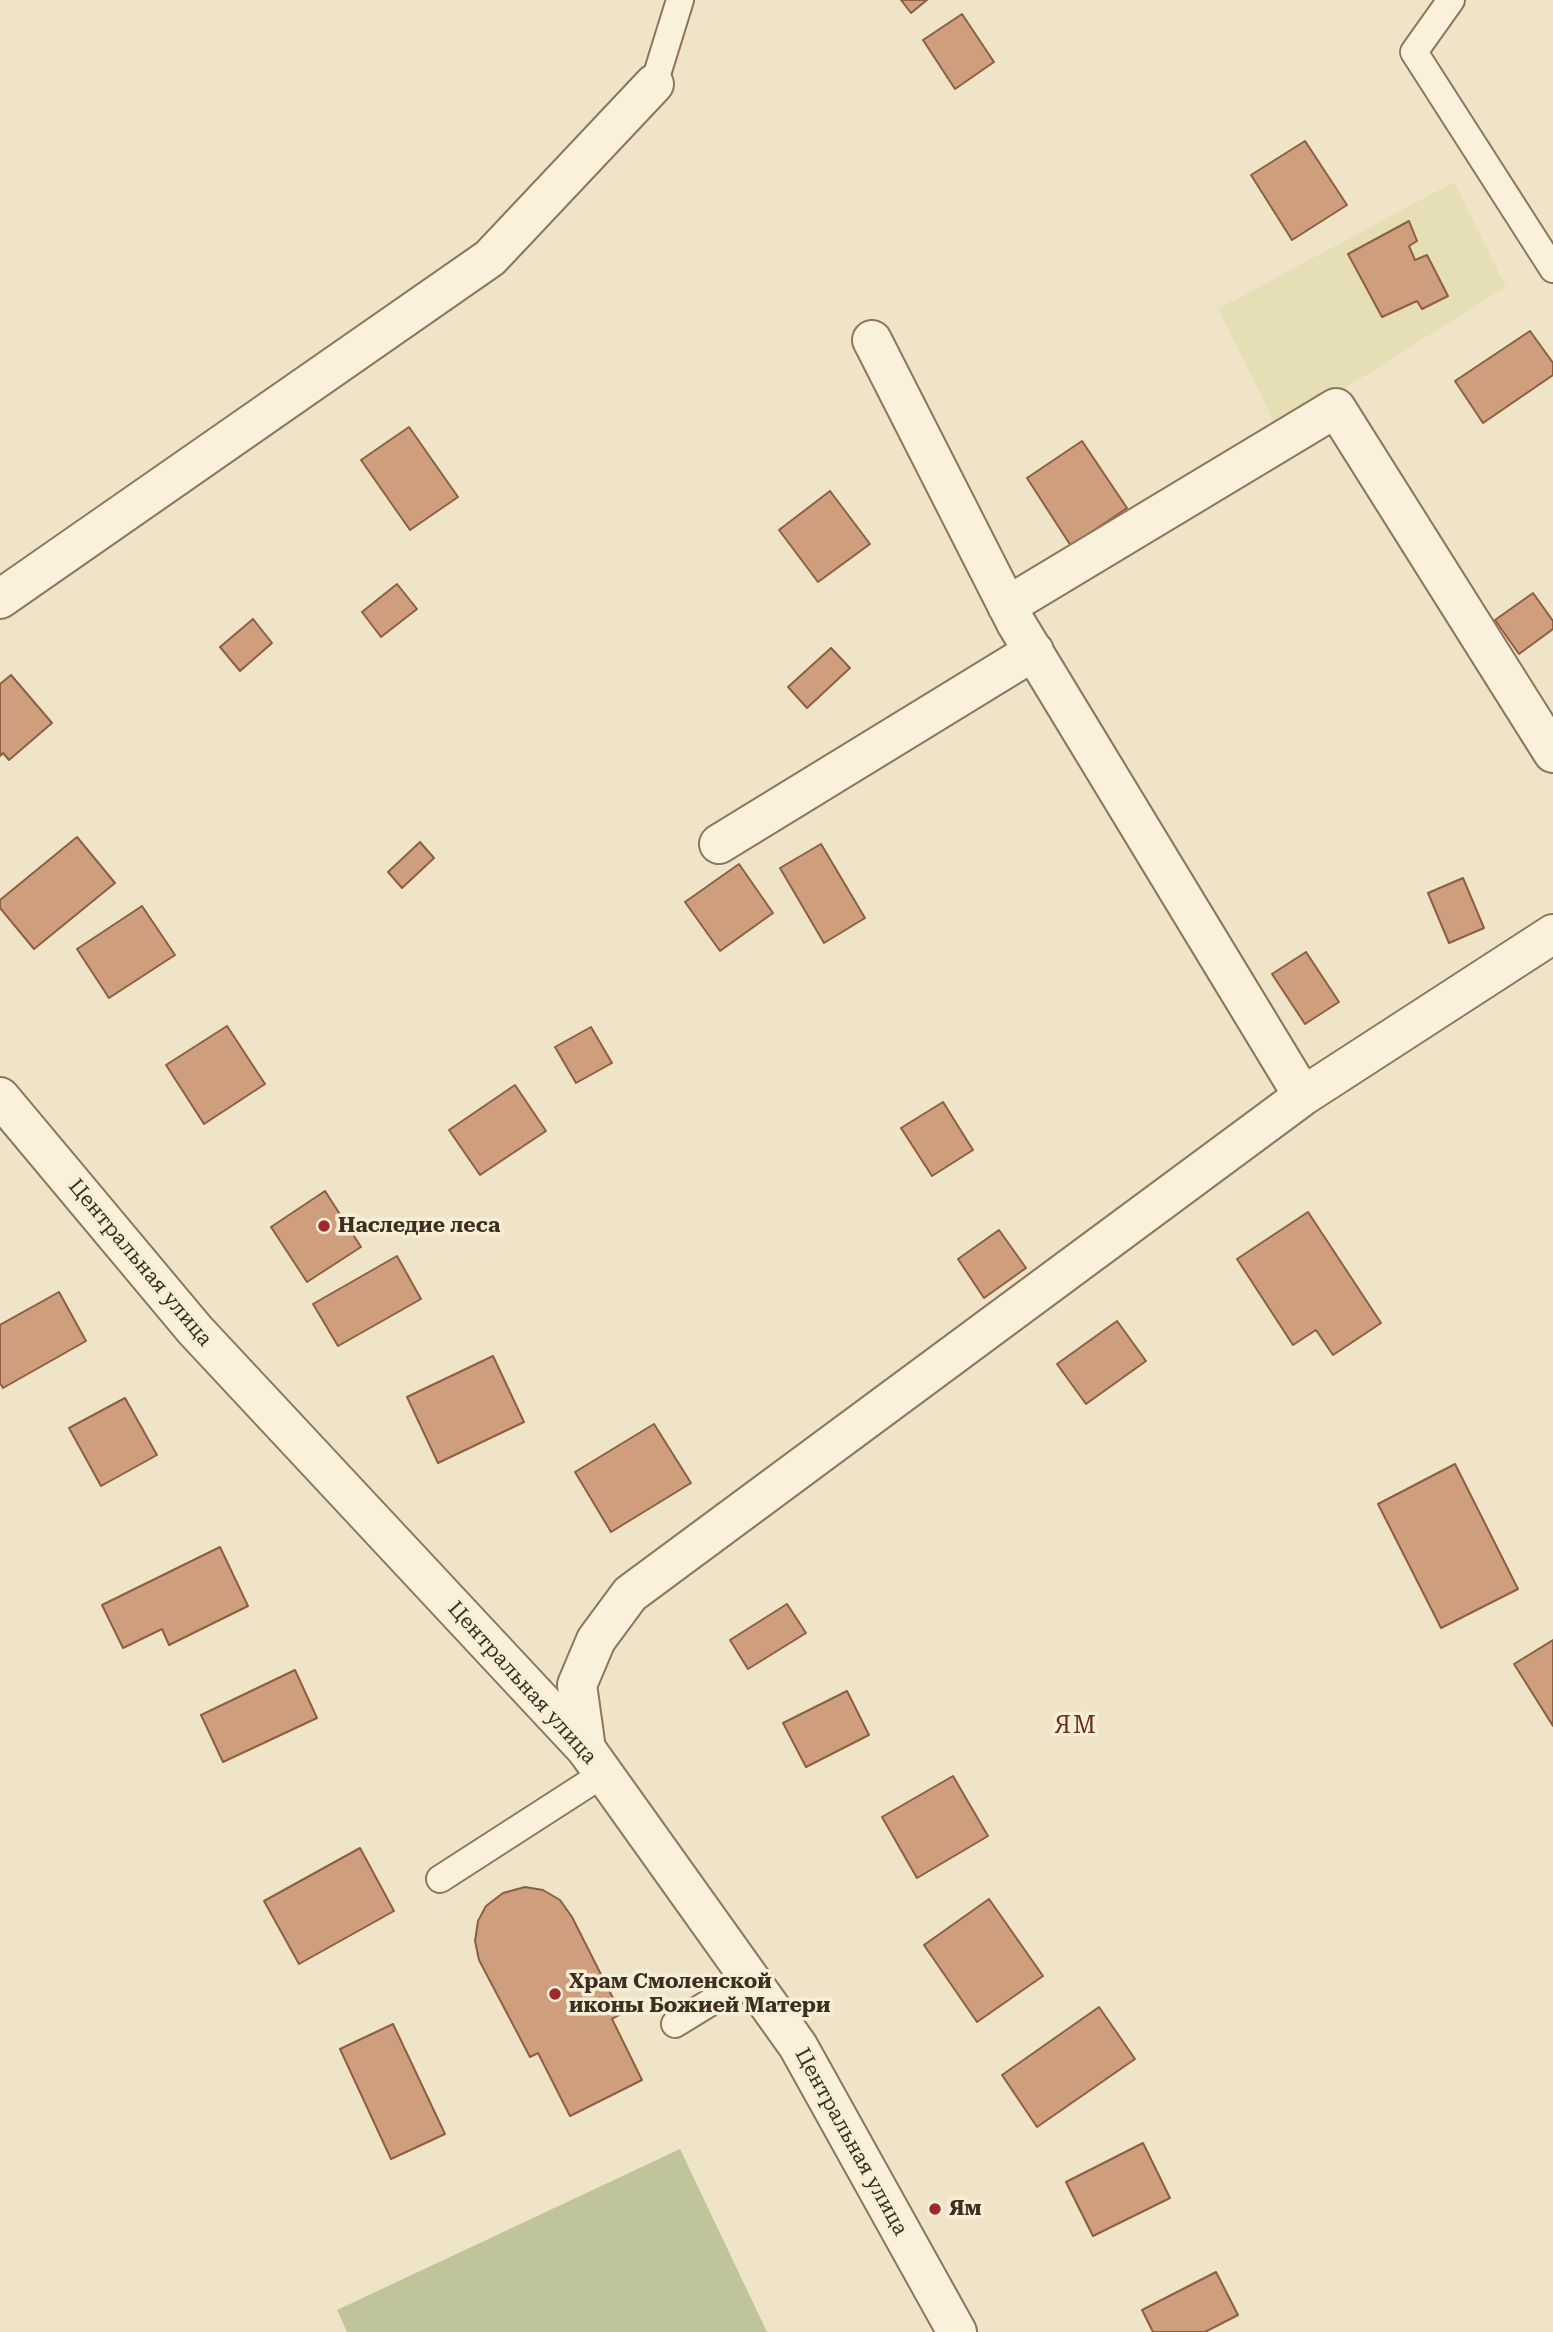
<!DOCTYPE html>
<meta charset="utf-8">
<style>
body{margin:0}
canvas{display:block;background:#f0e4c8}
</style>
<canvas width="1553" height="2332"></canvas>
<script>
const ctx = document.querySelector('canvas').getContext('2d');
ctx.lineJoin = 'round';
function paint(path, color) { ctx.fillStyle = color; ctx.fill(path, 'evenodd'); }
const poly = rows => new Path2D(rows.map(r => 'M' + r).join(''));
function trace(path, color, width, dash) { ctx.strokeStyle = color; ctx.lineWidth = width; ctx.lineCap = dash ? 'butt' : 'round'; ctx.setLineDash(dash || []); ctx.stroke(path); }
function label(font, color, halo, rows, align = 'center') {
  ctx.font = font + ' "Roboto Serif",serif'; ctx.lineWidth = 7; ctx.setLineDash([]); ctx.textBaseline = 'middle'; ctx.strokeStyle = halo; ctx.fillStyle = color; for (const [text, x, y, turn = 0] of rows) {
    ctx.save(); ctx.translate(x, y); ctx.rotate((+turn || 0) * Math.PI / 180); ctx.textAlign = isNaN(turn) ? turn : align; if (halo) ctx.strokeText(text, 0, 0); ctx.fillText(text, 0, 0); ctx.restore();
  }
}
paint(poly([
 [1454,182,1506,287,1278,430,1218,309]
]), '#e6deb5');
paint(poly([
 [680,2149,767,2332,347,2332,337,2310]
]), '#bfc49a');
const building = poly([
 [901,0,927,0,911,13,901,0],
 [962,14,994,62,955,89,923,40,962,14],
 [1305,141,1347,205,1292,240,1251,175,1305,141],
 [1409,221,1417,241,1409,246,1415,260,1427,255,1448,296,1422,309,1417,301,1382,317,1348,254,1409,221],
 [1530,331,1553,363,1553,375,1483,423,1455,381,1530,331],
 [409,427,458,497,410,530,361,460,409,427],
 [1082,441,1127,508,1071,546,1027,478,1082,441],
 [830,491,870,544,818,582,779,530,830,491],
 [397,584,417,609,381,637,362,612,397,584],
 [1533,593,1553,621,1553,629,1519,654,1495,620,1533,593],
 [253,619,272,643,240,671,220,647,253,619],
 [831,648,850,668,807,708,788,687,831,648],
 [11,675,52,723,9,760,3,753,0,756,0,684,11,675],
 [77,837,115,883,34,949,0,908,0,900,77,837],
 [420,842,434,858,402,888,388,872,420,842],
 [821,844,865,918,824,943,780,868,821,844],
 [739,864,773,913,720,951,685,902,739,864],
 [1463,878,1484,928,1449,943,1428,893,1463,878],
 [142,906,175,955,109,998,77,949,142,906],
 [1306,952,1339,1002,1305,1024,1272,974,1306,952],
 [227,1026,265,1084,204,1124,166,1065,227,1026],
 [591,1027,612,1063,576,1083,555,1047,591,1027],
 [515,1085,546,1131,480,1175,449,1130,515,1085],
 [943,1102,973,1150,932,1176,901,1128,943,1102],
 [325,1191,361,1247,307,1282,271,1227,325,1191],
 [1308,1212,1381,1323,1333,1355,1316,1330,1293,1345,1237,1259,1308,1212],
 [999,1230,1026,1268,984,1298,958,1259,999,1230],
 [397,1256,421,1299,338,1346,313,1304,397,1256],
 [59,1292,86,1341,3,1388,0,1383,0,1325,59,1292],
 [1117,1321,1146,1361,1086,1404,1057,1364,1117,1321],
 [493,1356,524,1422,438,1463,407,1397,493,1356],
 [125,1398,157,1455,101,1486,69,1428,125,1398],
 [654,1424,691,1483,611,1532,575,1472,654,1424],
 [1455,1464,1518,1589,1441,1628,1378,1504,1455,1464],
 [220,1547,248,1606,169,1645,162,1629,123,1648,102,1605,220,1547],
 [787,1604,806,1633,748,1669,730,1640,787,1604],
 [1553,1640,1553,1726,1514,1664,1553,1640],
 [295,1670,317,1718,223,1762,201,1715,295,1670],
 [847,1691,869,1735,806,1767,783,1723,847,1691],
 [953,1776,988,1836,917,1878,882,1817,953,1776],
 [360,1848,394,1911,299,1964,264,1901,360,1848],
 [525,1887,543,1890,560,1900,572,1917,621,2014,612,2019,642,2080,570,2116,538,2053,530,2057,479,1960,475,1941,478,1921,486,1906,503,1893,525,1887],
 [989,1899,1043,1976,977,2022,924,1945,989,1899],
 [1099,2007,1135,2059,1037,2127,1002,2075,1099,2007],
 [393,2024,445,2134,391,2159,340,2049,393,2024],
 [1143,2143,1170,2198,1093,2236,1066,2182,1143,2143],
 [1216,2272,1238,2315,1205,2332,1153,2332,1142,2310,1216,2272]
]);
paint(building, '#cf9f7d');
trace(building, '#8d5f41', 2);
const service = poly([
 [1451,0,1414,52,1553,269],
 [654,84,680,0],
 [440,1879,603,1774],
 [675,2024,750,1978]
]);
const minor = poly([
 [872,340,1016,623,1303,1096],
 [0,599,490,258,654,84],
 [1007,606,1336,408,1553,753],
 [719,844,1034,651],
 [586,1749,577,1685,596,1640,630,1594,1303,1096,1553,934]
]);
const tertiary = poly([
 [0,1097,195,1330,586,1749,798,2046,957,2332]
]);
trace(service, '#8d765c', 30);
trace(minor, '#8d765c', 42);
trace(tertiary, '#8d765c', 42);
trace(service, '#faf1dc', 26);
trace(minor, '#faf1dc', 38);
trace(tertiary, '#faf1dc', 38);
for (const [x, y, r, color] of [
 [324,1226,7,"#9e2a2b"],
 [555,1994,7,"#9e2a2b"],
 [935,2209,7,"#9e2a2b"]
]) { const dot = new Path2D(); dot.arc(x, y, r, 0, 2 * Math.PI); ctx.fillStyle = color; ctx.fill(dot); trace(dot, '#f7eed8', 2.5); }
label('bold 21px', '#3d2e20', '#f7eed8', [
 ["Наследие леса",338,1226],
 ["Храм Смоленской",569,1982],
 ["иконы Божией Матери",569,2006],
 ["Ям",949,2209]
], 'left');
label('21px', '#3d2e20', '#f7eed8', [
 ["Центральная улица",140,1263,50],
 ["Центральная улица",522,1683,48],
 ["Центральная улица",851,2142,61]
]);
ctx.letterSpacing = '2px';
label('24px', '#6b2e1e', '#f7eed8', [
 ["ЯМ",1076,1726]
]);
ctx.letterSpacing = '0px';
</script>
